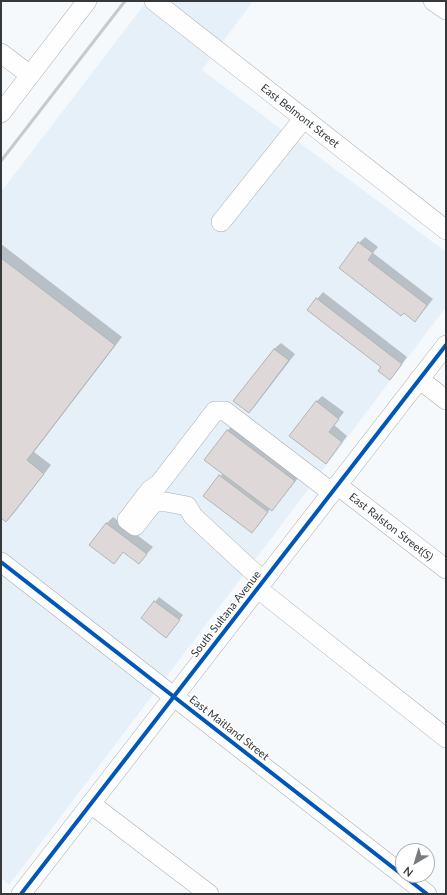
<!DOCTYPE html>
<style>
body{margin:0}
#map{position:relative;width:447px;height:895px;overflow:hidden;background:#f6f9fc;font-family:Lato,sans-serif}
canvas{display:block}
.frame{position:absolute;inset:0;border:2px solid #35393c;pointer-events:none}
.north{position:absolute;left:395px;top:843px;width:40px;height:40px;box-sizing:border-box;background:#fff;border:1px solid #aeb0b1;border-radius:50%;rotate:218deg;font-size:11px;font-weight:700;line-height:16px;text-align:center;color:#35393c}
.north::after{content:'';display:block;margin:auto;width:14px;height:18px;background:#797c7f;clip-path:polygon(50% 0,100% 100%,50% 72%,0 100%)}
</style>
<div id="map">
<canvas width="447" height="895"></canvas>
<div class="frame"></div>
<div class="north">N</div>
</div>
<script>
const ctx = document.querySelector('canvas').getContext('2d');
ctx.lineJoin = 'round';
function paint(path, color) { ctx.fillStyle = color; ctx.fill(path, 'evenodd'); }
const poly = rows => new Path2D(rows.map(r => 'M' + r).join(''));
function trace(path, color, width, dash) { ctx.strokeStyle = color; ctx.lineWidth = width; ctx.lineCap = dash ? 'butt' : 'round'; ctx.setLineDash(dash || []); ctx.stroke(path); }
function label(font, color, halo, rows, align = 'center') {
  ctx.font = font + ' Lato,sans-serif'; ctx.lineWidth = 3.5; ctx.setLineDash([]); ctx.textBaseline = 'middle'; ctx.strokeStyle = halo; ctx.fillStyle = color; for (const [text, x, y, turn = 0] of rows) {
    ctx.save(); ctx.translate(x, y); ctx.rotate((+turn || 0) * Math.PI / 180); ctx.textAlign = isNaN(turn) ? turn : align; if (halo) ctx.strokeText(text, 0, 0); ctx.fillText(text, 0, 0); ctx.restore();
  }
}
paint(poly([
 [147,1,253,1,202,70,446,252,446,307,9,885,1,878,1,192]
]), '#e5f0f9');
paint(poly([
 [365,237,378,247,373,253,433,299,421,314,415,320,340,267,359,243],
 [1,244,122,337,34,452,51,465,14,513,6,521,1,517],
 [323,292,407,357,396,372,382,367,317,299],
 [281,343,295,354,255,406,249,412,235,401,274,349],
 [322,396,344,412,334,425,347,436,332,456,326,462,316,402],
 [236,422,302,473,279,502,271,510,270,509,258,526,252,532,204,496,223,473,206,460,228,430],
 [113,517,153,547,139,563,124,551,91,545,107,523],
 [159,597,183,615,170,632,142,618]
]), '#0003');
const building = poly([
 [358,242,373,253,368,260,427,305,415,322,404,313,401,316,339,268,358,242],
 [1,258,115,345,27,460,44,474,6,522,1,518,1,258],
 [316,298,402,364,390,380,378,371,381,367,307,310,316,298],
 [274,349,289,360,249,413,233,401,274,349],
 [316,401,339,419,329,432,342,442,326,464,289,436,316,401],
 [227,430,295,481,272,511,204,460,227,430],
 [219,475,268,512,252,533,203,496,219,475],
 [106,523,147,554,139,564,123,552,114,564,89,545,106,523],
 [154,601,180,620,166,638,141,618,154,601]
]);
paint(building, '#ded9d8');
trace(building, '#b5b4b4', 1);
const minor = poly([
 [154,1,446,230],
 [433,1,446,10],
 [1,53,30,75],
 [1,113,87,1],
 [221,222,304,118],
 [419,379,446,400],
 [337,485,446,569],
 [1,562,427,894],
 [264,580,249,568,193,516,187,506,166,502,154,502,135,526,127,520,150,490,159,484,215,411,225,411,331,492],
 [257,588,446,738],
 [91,804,209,894],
 [21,894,446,345]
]);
trace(minor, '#aaadb0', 20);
trace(minor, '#fefeff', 19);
trace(poly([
 [1,161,125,1]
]), '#c8c9c9', 3);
trace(poly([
 [1,562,427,894],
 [21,894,446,345]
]), '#0057b8', 4);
label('11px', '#35393c', '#fff', [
 ["East Belmont Street",300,116,38],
 ["East Ralston Street(S)",391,527,38],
 ["South Sultana Avenue",226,614,-52],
 ["East Maitland Street",229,728,38]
]);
</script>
